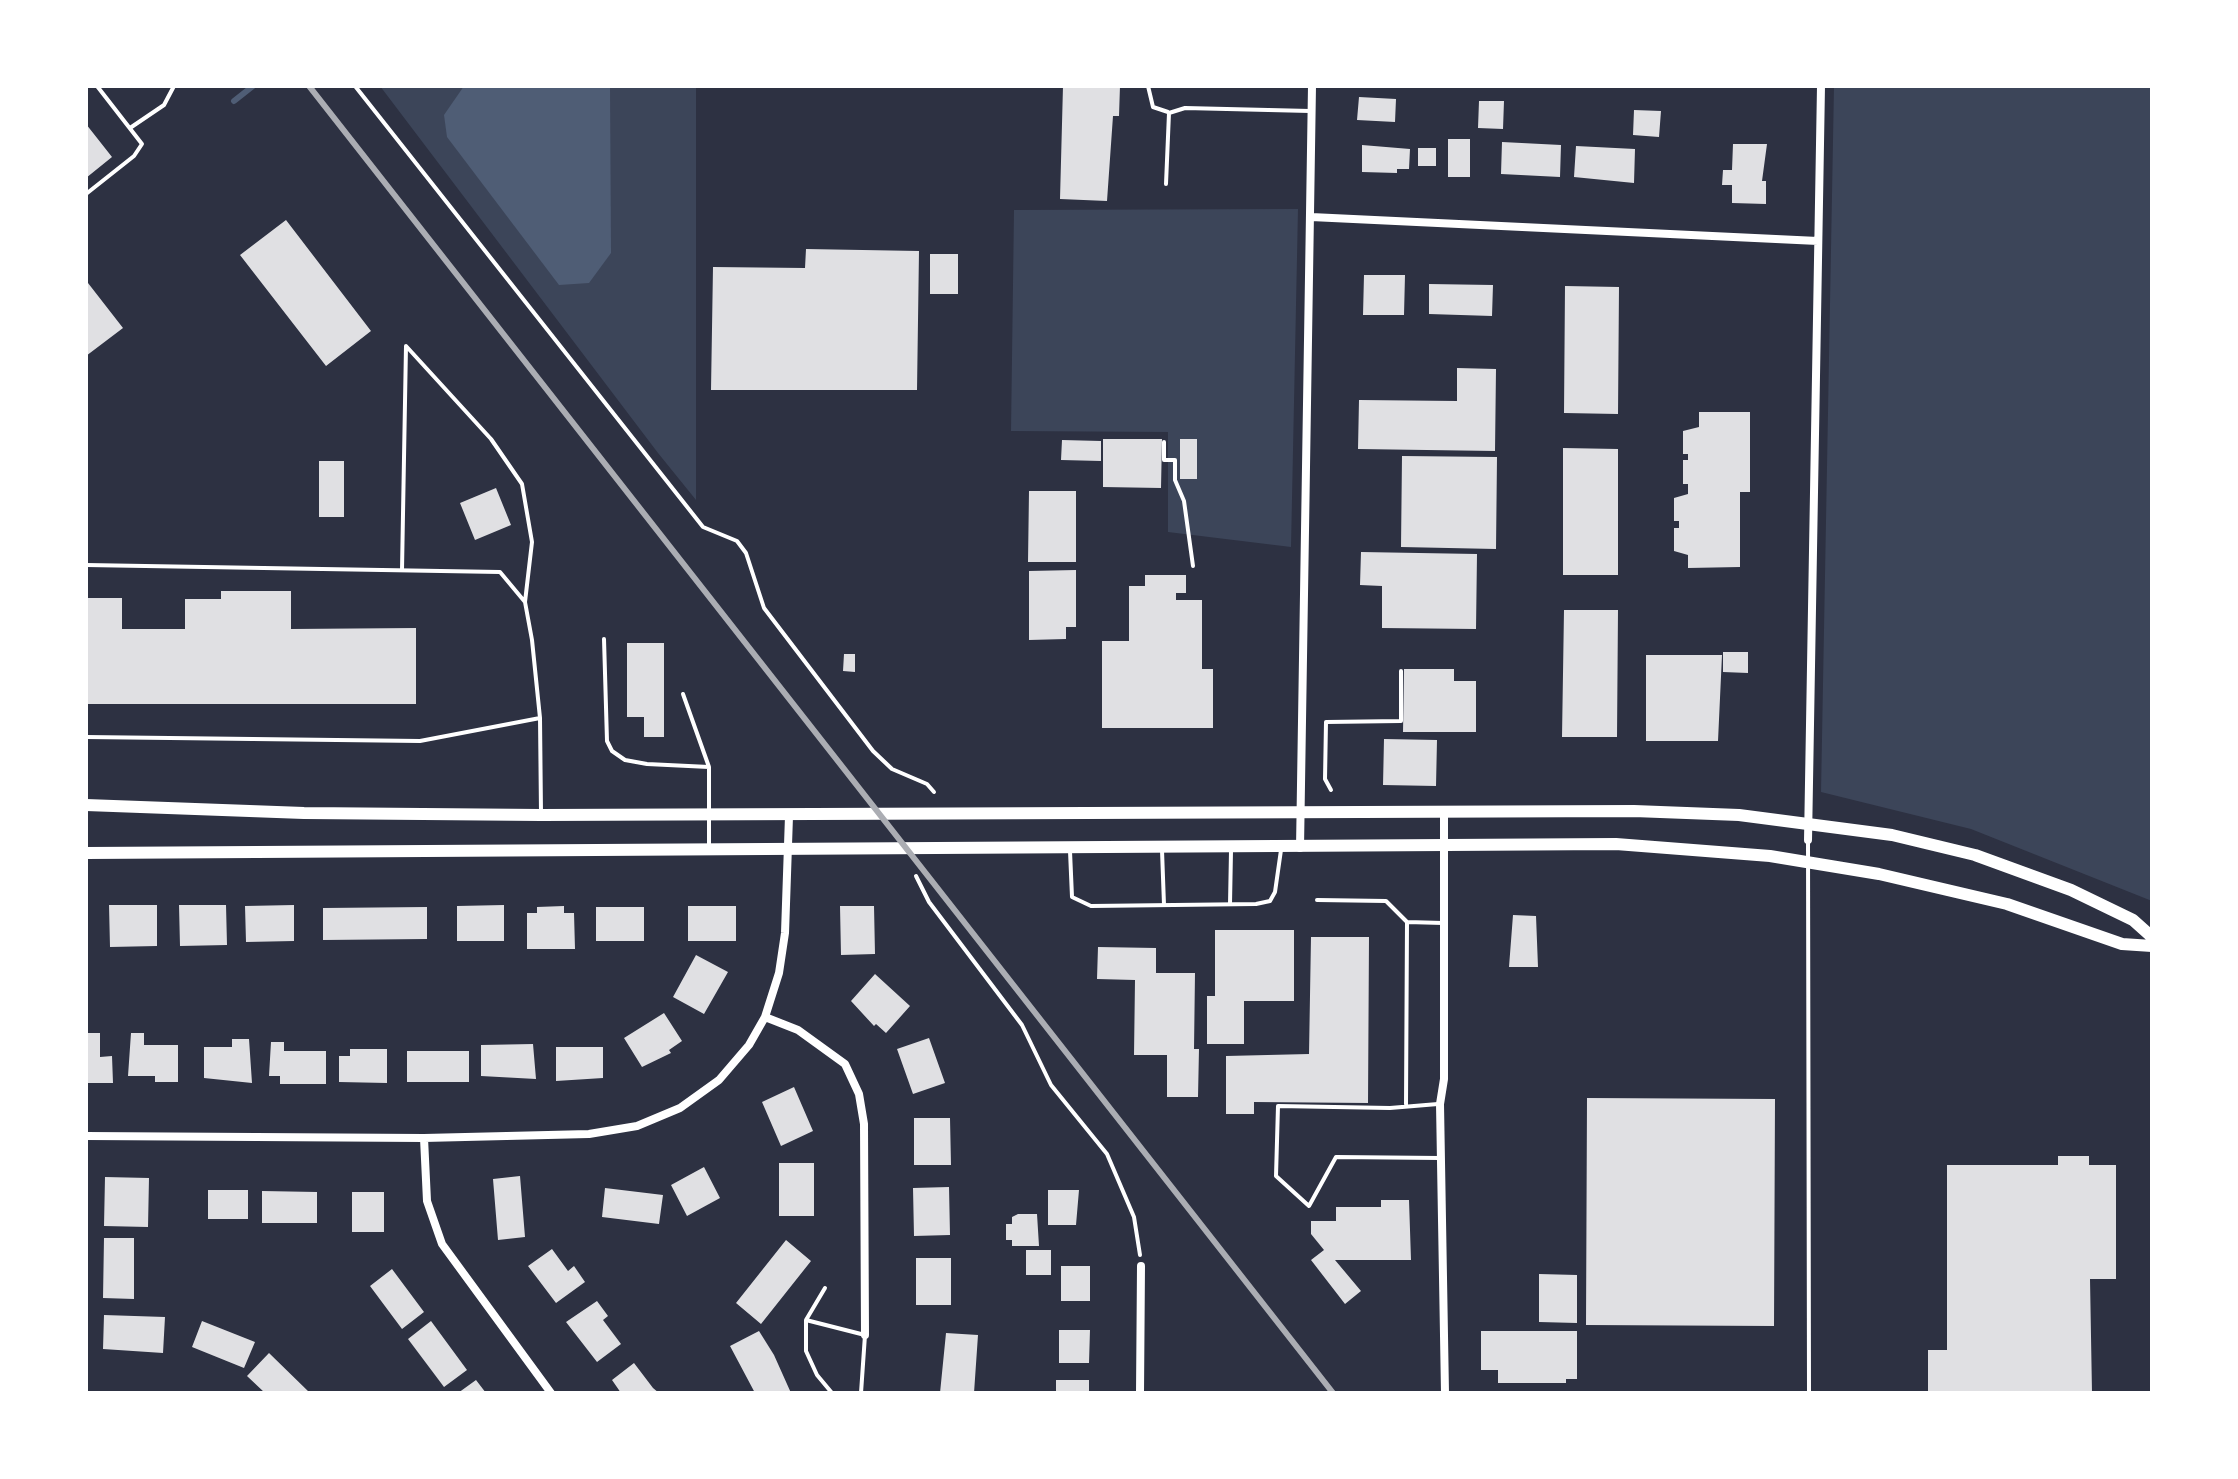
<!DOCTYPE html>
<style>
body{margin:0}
#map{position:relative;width:2238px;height:1479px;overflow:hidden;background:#2d3142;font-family:Georgia,serif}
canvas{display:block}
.frame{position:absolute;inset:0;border:88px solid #fff;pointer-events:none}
</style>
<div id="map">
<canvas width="2238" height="1479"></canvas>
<div class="frame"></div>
</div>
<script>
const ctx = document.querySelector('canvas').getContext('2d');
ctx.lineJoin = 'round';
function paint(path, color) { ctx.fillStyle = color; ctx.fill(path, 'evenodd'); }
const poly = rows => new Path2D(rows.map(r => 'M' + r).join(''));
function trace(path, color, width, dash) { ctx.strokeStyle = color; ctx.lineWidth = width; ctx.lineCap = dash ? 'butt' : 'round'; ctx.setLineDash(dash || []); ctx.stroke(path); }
paint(poly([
 [380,86,696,86,696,500,658,453],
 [1834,86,2152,86,2152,901,1971,829,1821,792],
 [1298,209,1291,547,1168,532,1168,432,1011,431,1014,210]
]), '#3c4559');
paint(poly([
 [464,86,610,86,611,253,589,283,559,285,447,137,444,115]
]), '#4f5d75');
trace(poly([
 [234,101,253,86]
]), '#4f5d75', 6);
paint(poly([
 [1063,86,1120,86,1119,116,1113,116,1107,201,1060,199],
 [1359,97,1396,99,1395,122,1357,120],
 [1479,101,1504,101,1503,129,1478,128],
 [1634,110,1661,111,1659,137,1633,135],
 [86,124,112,157,86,178],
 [1448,139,1470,139,1470,177,1448,177],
 [1502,142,1561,145,1560,177,1501,174],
 [1733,144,1767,144,1762,181,1766,181,1766,204,1732,203,1732,185,1722,185,1723,170,1732,170],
 [1362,145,1410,149,1409,169,1397,169,1397,173,1362,172],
 [1576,146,1635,149,1634,183,1574,177],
 [1418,148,1436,148,1436,166,1418,166],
 [286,220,371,331,326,366,240,255],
 [806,249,919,251,917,390,711,390,713,267,805,268],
 [930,254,958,254,958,294,930,294],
 [1364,275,1405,275,1404,315,1363,315],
 [88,283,123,328,86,356,86,285],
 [1429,284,1493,285,1492,316,1429,314],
 [1565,286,1619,287,1618,414,1564,413],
 [1457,368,1496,369,1495,451,1358,449,1359,400,1457,401],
 [1699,412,1750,412,1750,492,1740,492,1740,567,1688,568,1688,555,1674,551,1674,528,1679,528,1679,521,1674,521,1674,498,1688,494,1688,484,1683,484,1683,460,1688,460,1688,454,1683,454,1683,431,1699,427],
 [1103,439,1162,439,1161,488,1103,487],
 [1180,439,1197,439,1197,479,1180,479],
 [1062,440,1101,441,1101,461,1061,460],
 [1563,448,1618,449,1618,575,1563,575],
 [1402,456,1497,457,1496,549,1401,547],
 [319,461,344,461,344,517,319,517],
 [496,488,511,525,475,540,460,503],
 [1029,491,1076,491,1076,562,1028,562],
 [1361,552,1477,554,1476,629,1382,628,1382,586,1360,585],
 [1076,570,1076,627,1066,627,1066,639,1029,640,1029,571],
 [1145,575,1186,575,1186,593,1176,593,1176,600,1202,600,1202,669,1213,669,1213,728,1102,728,1102,641,1129,641,1129,586,1145,586],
 [221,591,291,591,291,629,416,628,416,704,86,704,86,598,122,598,122,629,185,629,185,599,221,599],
 [1564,610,1618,610,1617,737,1562,737],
 [627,643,664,643,664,737,644,737,644,717,627,717],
 [1723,652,1748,652,1748,673,1723,672],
 [844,654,855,654,855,672,843,671],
 [1646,655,1722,655,1718,741,1646,741],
 [1404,669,1454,669,1454,681,1476,681,1476,732,1403,732],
 [1384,739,1437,740,1436,786,1383,785],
 [109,905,157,905,157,946,110,947],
 [179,905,226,905,227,945,180,946],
 [294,905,294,941,246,942,245,906],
 [504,905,504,941,457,941,457,906],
 [564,906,564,913,574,913,575,949,527,949,527,913,537,913,537,907],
 [688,906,736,906,736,941,688,941],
 [840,906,874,906,875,954,841,955],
 [427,907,427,939,323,940,323,908],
 [596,907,644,907,644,941,596,941],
 [1513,915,1536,916,1538,967,1509,967],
 [1215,930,1294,930,1294,1001,1244,1001,1244,1044,1207,1044,1207,996,1215,996],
 [1311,937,1369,937,1368,1103,1254,1102,1254,1114,1226,1114,1226,1056,1309,1054],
 [1098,947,1156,948,1156,973,1195,973,1194,1049,1199,1049,1198,1097,1167,1097,1167,1055,1134,1055,1135,980,1097,979],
 [696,955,728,972,704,1014,673,997],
 [875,974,910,1006,886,1033,876,1024,874,1026,851,1001],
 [664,1013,682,1041,669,1050,671,1053,642,1067,624,1038],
 [86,1033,100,1033,100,1057,112,1056,113,1083,86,1083],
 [131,1033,144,1033,144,1045,178,1045,178,1082,155,1082,155,1076,128,1076],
 [929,1038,945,1083,913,1094,897,1049],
 [232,1039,249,1039,252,1083,204,1078,204,1047,232,1047],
 [271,1042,284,1042,284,1051,326,1051,326,1084,280,1084,280,1076,269,1076],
 [533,1044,536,1079,481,1076,481,1045],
 [556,1047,603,1047,603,1078,556,1081],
 [350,1049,387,1049,387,1083,339,1082,339,1056,350,1056],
 [407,1051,469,1051,469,1082,407,1082],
 [794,1087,813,1131,781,1146,762,1102],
 [1587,1098,1775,1099,1774,1326,1586,1325],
 [914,1118,950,1118,951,1165,914,1165],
 [2058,1156,2089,1156,2089,1165,2116,1165,2116,1279,2090,1279,2092,1393,1928,1393,1928,1350,1947,1350,1947,1165,2058,1165],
 [779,1163,814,1163,814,1216,779,1216],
 [704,1167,720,1198,687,1216,671,1185],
 [520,1176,525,1237,498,1240,493,1179],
 [105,1177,149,1178,148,1227,104,1226],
 [949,1187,950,1235,914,1236,913,1188],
 [605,1188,663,1195,659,1224,602,1217],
 [208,1190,248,1190,248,1219,208,1219],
 [1048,1190,1079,1190,1076,1225,1048,1225],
 [262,1191,317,1192,317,1223,262,1223],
 [352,1192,384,1192,384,1232,352,1232],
 [1381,1200,1409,1200,1411,1260,1335,1260,1361,1291,1345,1304,1311,1260,1324,1250,1311,1234,1311,1221,1336,1221,1336,1207,1381,1207],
 [1018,1214,1037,1214,1039,1246,1012,1246,1012,1240,1006,1240,1006,1224,1012,1224,1012,1217],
 [104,1238,134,1238,134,1299,103,1298],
 [786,1240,811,1261,761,1324,736,1303],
 [552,1249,568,1271,574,1266,585,1282,556,1303,528,1266],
 [1026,1250,1051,1250,1051,1275,1026,1275],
 [916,1258,951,1258,951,1305,916,1305],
 [1061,1266,1090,1266,1090,1301,1061,1301],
 [392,1269,424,1312,402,1329,370,1286],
 [1539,1274,1577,1275,1577,1323,1539,1322],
 [597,1301,608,1316,603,1320,621,1344,597,1362,566,1322],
 [104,1315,165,1317,163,1353,103,1349],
 [202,1321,255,1342,244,1368,192,1347],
 [431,1321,467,1370,444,1387,408,1339],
 [1059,1330,1090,1330,1089,1363,1059,1363],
 [759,1331,774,1355,791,1393,755,1393,730,1346],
 [1481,1331,1577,1331,1577,1379,1566,1379,1566,1383,1498,1383,1498,1370,1481,1370],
 [946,1333,978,1335,974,1393,940,1393],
 [269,1353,310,1393,265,1393,247,1376],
 [634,1363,653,1388,659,1393,621,1393,612,1380],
 [476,1380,486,1393,458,1393],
 [1056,1380,1089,1380,1089,1393,1056,1393]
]), '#e0e0e3');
trace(poly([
 [355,86,703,527,737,541,746,553,764,608,873,751,892,769,927,784,934,792],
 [1164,442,1164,460,1175,460,1175,480,1184,501,1193,566],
 [1331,790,1325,779,1326,722,1401,721,1401,671],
 [916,876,929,902,1022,1025,1051,1085,1107,1154,1134,1217,1140,1255]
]), '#fff', 4);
trace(poly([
 [1148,86,1153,107,1168,112],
 [130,128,164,105,174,86],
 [1166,184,1169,113,1185,108,1310,111],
 [86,194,134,156,142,144,97,86],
 [86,565,500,572,525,602,532,640,540,718,541,813],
 [402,570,406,346,491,439,522,484,532,542,525,602],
 [604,639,607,741,612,751,625,760,647,764,709,767,709,847],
 [683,694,709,767],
 [86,737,420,741,540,718],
 [1808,840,1809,1393],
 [1162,850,1164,905],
 [1070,851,1072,897,1091,906,1256,904,1270,901,1275,892,1281,850],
 [1317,900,1386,901,1407,922,1406,1104],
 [1230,904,1231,851],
 [1407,922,1443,923],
 [1438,1104,1390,1108,1278,1106,1276,1176,1309,1206,1336,1157,1440,1158],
 [806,1320,825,1288],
 [832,1393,817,1375,806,1351,806,1320,865,1335,861,1393]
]), '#fff', 4);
trace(poly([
 [1311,217,1818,241],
 [1444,814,1444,1079,1440,1104,1445,1393],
 [1808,840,1821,86],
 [1300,848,1312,86],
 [765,1017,798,1030,845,1064,859,1094,864,1124,865,1335],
 [86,1136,424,1138,589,1134,637,1126,680,1108,719,1080,749,1045,765,1017,779,973,785,933,789,816],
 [424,1138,427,1201,442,1244,551,1393],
 [1140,1393,1141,1266]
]), '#fff', 8);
trace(poly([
 [86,805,304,813,541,815,1634,811,1739,815,1892,835,1975,855,2071,890,2133,920,2152,937],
 [86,853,1616,844,1770,856,1879,874,2007,904,2122,944,2152,946]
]), '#fff', 12);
trace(poly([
 [309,86,1333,1393]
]), '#abadb3', 6);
</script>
